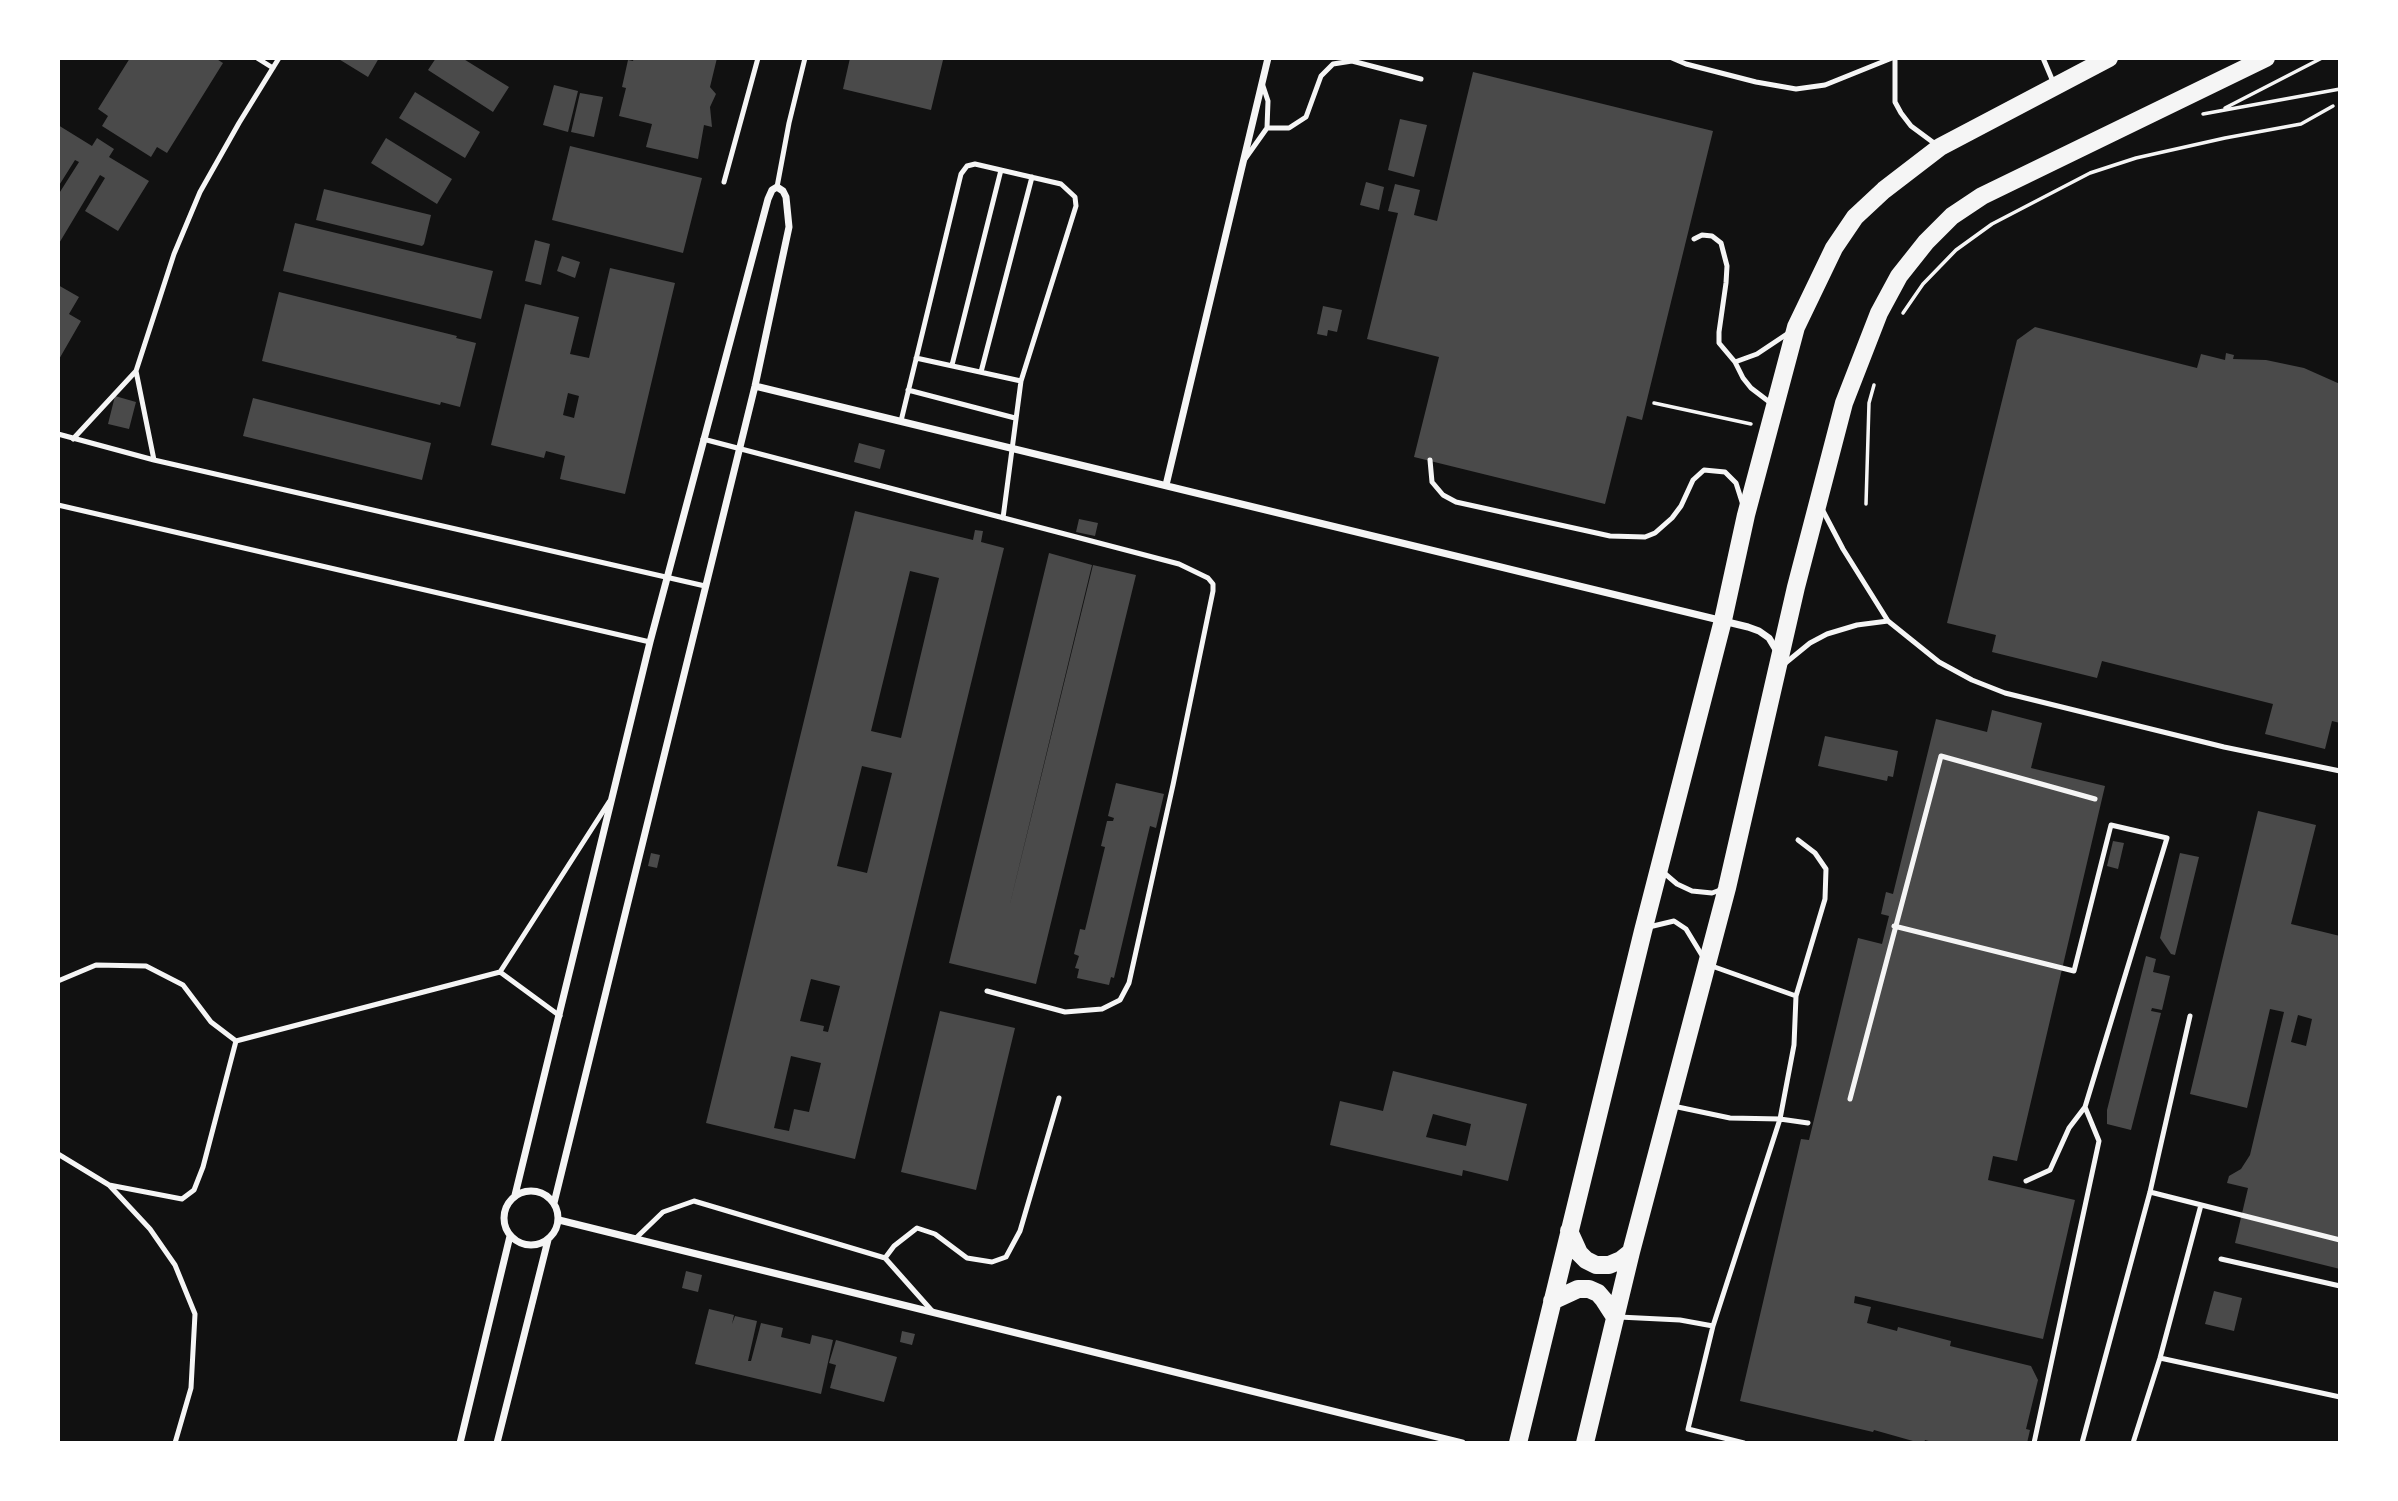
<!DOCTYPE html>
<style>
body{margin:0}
#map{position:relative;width:2398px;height:1501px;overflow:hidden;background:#111;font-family:"Alegreya Sans",sans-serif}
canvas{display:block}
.frame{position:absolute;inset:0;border:60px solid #fff;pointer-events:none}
</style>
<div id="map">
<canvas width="2398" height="1501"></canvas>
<div class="frame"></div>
</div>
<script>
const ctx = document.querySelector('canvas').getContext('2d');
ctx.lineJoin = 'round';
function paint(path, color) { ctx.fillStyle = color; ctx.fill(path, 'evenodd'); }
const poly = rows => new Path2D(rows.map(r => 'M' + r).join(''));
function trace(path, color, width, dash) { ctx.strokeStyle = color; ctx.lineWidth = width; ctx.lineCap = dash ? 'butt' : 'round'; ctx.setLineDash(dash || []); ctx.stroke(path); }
paint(poly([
 [130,58,215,58,223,63,167,153,157,147,151,157,102,126,108,116,98,109],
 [337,58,379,58,368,77],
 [436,58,462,58,509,87,493,112,428,70],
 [634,58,717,58,710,87,716,94,710,107,712,127,704,125,698,159,646,147,652,124,619,116,626,88,622,87,628,60,633,61],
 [850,58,937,58,943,60,931,110,843,89],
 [1473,72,1713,131,1642,420,1627,416,1605,504,1414,457,1439,357,1367,339,1398,213,1388,211,1395,184,1420,190,1414,215,1437,221],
 [554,85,578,91,568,132,543,125],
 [415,92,480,132,465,158,399,118],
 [580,93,603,97,594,137,571,132],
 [1400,119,1427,125,1414,177,1388,170],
 [58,125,92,146,97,138,114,149,109,157,149,181,118,231,85,211,105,178,100,175,58,245,58,195,79,162,75,160,58,187],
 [386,138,452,179,437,204,371,163],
 [570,146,702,178,683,253,552,220],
 [1366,182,1384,187,1379,210,1360,205],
 [324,189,431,215,424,244,422,246,316,220],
 [295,223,493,271,481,319,283,271],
 [535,240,550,244,541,285,525,281],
 [562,256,580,262,575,278,557,271],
 [610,268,675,283,625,494,560,479,565,456,546,451,544,458,491,445,525,304,579,317,570,354,589,358],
 [568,393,579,396,574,418,563,415],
 [58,285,79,297,69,314,81,321,58,361],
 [279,292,457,336,456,338,476,343,460,407,441,402,440,405,262,361],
 [1323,306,1342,310,1337,332,1328,330,1327,336,1317,334],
 [2035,327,2197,368,2201,354,2225,360,2226,353,2234,355,2233,359,2266,360,2304,368,2340,384,2340,723,2332,721,2325,749,2265,734,2273,704,2102,661,2097,678,1992,652,1996,635,1947,623,2017,340],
 [115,396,136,402,129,429,108,424],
 [253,398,431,443,422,480,243,436],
 [859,443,885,450,880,469,854,462],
 [855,511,973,540,975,530,983,531,981,542,1004,548,855,1159,706,1123],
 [910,571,939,578,901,738,871,731],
 [862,766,892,773,867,873,837,866],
 [811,979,840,986,828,1032,823,1031,824,1026,800,1021],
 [791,1056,821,1063,809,1112,794,1109,789,1131,774,1128],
 [1079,519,1098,523,1095,536,1076,532],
 [1049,553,1092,565,1008,912,1093,565,1136,575,1036,984,949,963],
 [1992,710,2042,723,2031,768,2105,786,2017,1161,1993,1156,1988,1180,2075,1200,2043,1339,1855,1296,1854,1303,1871,1307,1867,1323,1897,1331,1898,1327,1951,1341,1950,1346,2031,1366,2038,1380,2026,1429,2030,1430,2027,1443,1936,1443,1925,1440,1924,1443,1920,1443,1874,1430,1873,1432,1740,1401,1801,1139,1809,1140,1858,938,1882,944,1889,916,1881,914,1886,892,1893,894,1936,719,1987,732],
 [1825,736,1898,751,1893,777,1888,776,1887,781,1818,766],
 [1116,783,1164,794,1156,828,1150,826,1114,978,1111,977,1109,985,1077,978,1079,969,1075,968,1079,956,1074,954,1080,929,1085,930,1105,847,1101,846,1107,821,1113,821,1114,818,1108,816],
 [2258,811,2316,825,2291,924,2340,936,2340,1269,2235,1243,2248,1188,2227,1183,2229,1176,2241,1169,2250,1155,2284,1012,2270,1009,2247,1108,2190,1094],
 [2298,1015,2312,1019,2306,1046,2291,1042],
 [2113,841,2124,843,2118,869,2107,866],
 [651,853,660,855,657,868,648,866],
 [2180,853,2199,857,2175,955,2171,954,2160,938],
 [2146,956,2156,959,2153,972,2170,976,2162,1010,2152,1008,2151,1011,2161,1013,2131,1130,2107,1124,2107,1110],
 [940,1011,1015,1028,976,1190,901,1172],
 [1393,1071,1527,1104,1508,1181,1463,1170,1462,1176,1330,1145,1340,1101,1383,1111],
 [1433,1114,1471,1124,1466,1146,1426,1137],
 [686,1271,702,1275,698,1292,682,1288],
 [2214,1291,2242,1298,2234,1331,2205,1324],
 [709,1309,734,1315,732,1324,735,1316,757,1321,748,1361,751,1361,761,1323,783,1328,781,1337,810,1344,812,1335,833,1340,821,1394,695,1364],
 [902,1331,915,1334,912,1345,900,1342],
 [836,1340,897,1357,884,1402,830,1388,836,1365,829,1363]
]), '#4a4a4a');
trace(poly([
 [2225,108,2322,58],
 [2203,114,2340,89],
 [1903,313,1923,284,1956,250,1992,224,2090,173,2136,158,2225,138,2301,124,2333,106],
 [1654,403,1751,424],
 [1866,504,1869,403,1874,385]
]), '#f5f5f5', 3.5);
trace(poly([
 [257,58,273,68],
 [1672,58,1686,64,1756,82,1796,89,1825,85,1892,58],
 [1895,58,1895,102,1901,113,1911,126,1938,146],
 [2043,58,2054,84],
 [1262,83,1268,101,1267,128],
 [1245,159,1267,128,1289,128,1306,117,1321,76,1333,64,1352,61,1421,79],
 [724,182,758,58],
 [777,187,789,123,805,58],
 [1694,239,1702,235,1712,236,1721,243,1727,266,1726,283,1719,332,1719,343,1735,362,1743,378,1751,388,1772,404],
 [916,358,1021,381],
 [1735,362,1757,354,1790,332],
 [952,365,1001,170],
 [136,371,154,460],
 [981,372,1032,177],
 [908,390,1015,418],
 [901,421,961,174,967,166,975,164,1061,184,1075,197,1076,206,1021,381,1003,518],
 [58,434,154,460,705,586],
 [73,439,136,371,174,254,200,192,239,123,279,58],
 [703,439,1179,564,1208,578,1213,584,1213,591,1173,785,1129,983,1120,1000,1102,1009,1065,1012,987,991],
 [1430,460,1432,482,1443,495,1456,502,1610,536,1645,537,1655,533,1672,518,1681,506,1693,480,1704,470,1725,472,1736,483,1743,505],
 [58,505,650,642],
 [1822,509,1843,549,1888,621,1939,662,1972,680,2005,693,2224,747,2340,771],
 [1783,665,1810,643,1827,634,1857,625,1888,621],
 [1663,872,1677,884,1692,891,1712,893,1723,889],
 [1894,926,2074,971,2111,825,2167,838,2085,1107,2099,1141,2034,1443],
 [1649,927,1674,921,1686,929,1703,957],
 [500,972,560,1016],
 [58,981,96,965,146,966,183,985,211,1022,236,1041,500,972,609,802],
 [1796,996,1825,899,1826,869,1815,853,1798,840],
 [1850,1099,1941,756,2095,799],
 [1673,1106,1730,1118,1780,1119,1808,1123],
 [58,1154,109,1185,182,1199,194,1190,203,1167,236,1041],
 [2026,1181,2050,1170,2069,1128,2085,1107],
 [109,1185,150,1229,175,1265,195,1314,191,1388,175,1443],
 [2150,1192,2340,1240],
 [635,1239,663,1212,694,1201,885,1258,933,1312],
 [885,1258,894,1246,917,1228,935,1234,967,1258,992,1262,1006,1257,1020,1231,1059,1098],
 [2221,1259,2340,1286],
 [1619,1317,1680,1320,1713,1326,1780,1119,1794,1045,1796,996,1709,965],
 [1713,1326,1688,1429,1744,1443],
 [2160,1358,2340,1397],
 [2082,1443,2150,1192,2190,1016],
 [2133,1443,2160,1358,2201,1205]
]), '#f5f5f5', 5);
trace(poly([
 [755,386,1748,627,1759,631,1769,638,1778,653],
 [1166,485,1268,58],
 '504 1218a27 27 0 1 1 54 0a27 27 0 1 1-54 0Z',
 [515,1195,650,642,768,199,772,190,777,187,783,191,786,197,789,227,755,386,554,1203],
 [559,1220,1462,1443],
 [460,1443,510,1236],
 [497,1443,548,1240]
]), '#f5f5f5', 7);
trace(poly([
 [1569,1231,1579,1253,1586,1260,1596,1265,1609,1265,1621,1260,1631,1252],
 [1552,1301,1578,1289,1589,1289,1598,1293,1604,1300,1615,1317],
 [1518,1443,1643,931,1723,620,1746,515,1796,327,1834,248,1855,217,1884,190,1940,147,2109,58],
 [1585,1443,1631,1252,1727,888,1796,587,1844,403,1879,313,1899,276,1926,242,1952,216,1982,196,2266,58]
]), '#f5f5f5', 18);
</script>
